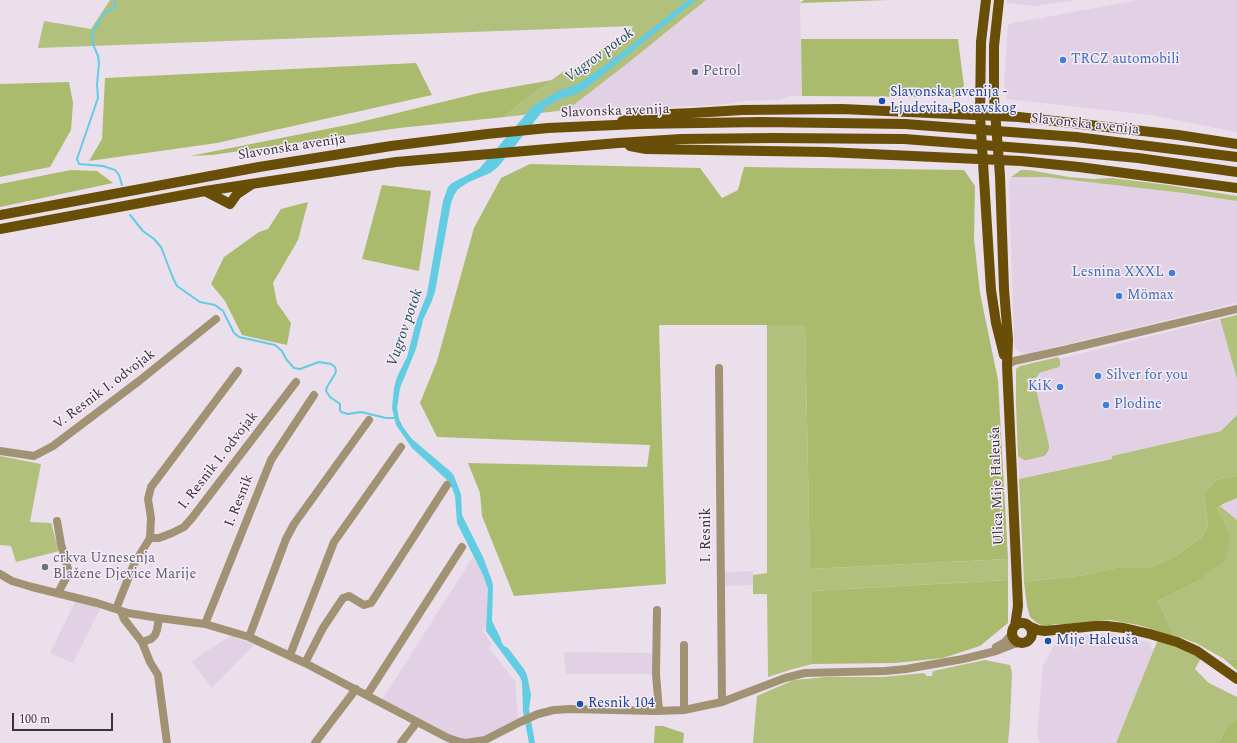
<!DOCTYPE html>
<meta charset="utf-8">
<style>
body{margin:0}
#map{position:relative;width:1237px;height:743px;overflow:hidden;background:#ebdfec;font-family:Spectral,serif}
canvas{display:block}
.scale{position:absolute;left:12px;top:713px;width:101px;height:18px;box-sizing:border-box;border:2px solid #383439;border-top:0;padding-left:5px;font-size:12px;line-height:14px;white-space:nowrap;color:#383439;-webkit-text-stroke:3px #f8ecfa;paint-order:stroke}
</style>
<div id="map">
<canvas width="1237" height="743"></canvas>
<div class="scale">100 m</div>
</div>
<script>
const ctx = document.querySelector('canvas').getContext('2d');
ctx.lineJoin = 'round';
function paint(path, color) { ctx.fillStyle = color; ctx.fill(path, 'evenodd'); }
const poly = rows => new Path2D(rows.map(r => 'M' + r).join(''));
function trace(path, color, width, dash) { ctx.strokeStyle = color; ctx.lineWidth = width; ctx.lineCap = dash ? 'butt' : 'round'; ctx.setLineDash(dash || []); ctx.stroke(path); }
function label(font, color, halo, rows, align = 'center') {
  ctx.font = font + ' Spectral,serif'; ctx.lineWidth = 3; ctx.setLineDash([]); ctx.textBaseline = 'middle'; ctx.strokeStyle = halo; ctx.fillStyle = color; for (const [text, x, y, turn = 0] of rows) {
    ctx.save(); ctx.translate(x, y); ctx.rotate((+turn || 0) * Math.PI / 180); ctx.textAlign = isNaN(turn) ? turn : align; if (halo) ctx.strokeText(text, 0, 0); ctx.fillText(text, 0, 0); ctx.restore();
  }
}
paint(poly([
 [706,0,800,0,802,96,791,96,778,100,744,101,726,104,697,106,567,110,623,67],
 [1007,0,1077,0,1035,6,1007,3],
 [1138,0,1237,0,1237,132,1150,115,1007,99,1004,82,1008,24],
 [1026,176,1045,177,1120,185,1237,201,1237,303,1026,354,1020,352,1015,348,1014,345,1009,182,1011,177],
 [1220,319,1237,379,1237,415,1221,431,1112,456,1113,458,1019,479,1018,369],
 [1237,498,1237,520,1220,506],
 [473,557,483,575,488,589,486,628,482,629,492,645,489,648,515,681,516,688,518,719,481,738,467,740,453,737,382,700],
 [753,571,753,585,723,586,723,572],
 [76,600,101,607,73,663,50,653],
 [1113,633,1115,635,1152,643,1150,646,1154,649,1116,743,1040,743,1037,733,1043,666,1056,641,1066,637],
 [231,636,253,644,253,646,212,688,192,662,203,653],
 [564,652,654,653,654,674,566,674]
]), '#e2d1e4');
paint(poly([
 [110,0,706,0,623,67,567,110,505,117,519,104,564,71,577,67,634,26,38,48,44,21,91,29],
 [1021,170,1029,170,1069,177,1093,179,1112,178,1168,185,1237,196,1237,201,1183,193,1045,177,1011,177],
 [1237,315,1237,379,1220,319],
 [767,325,805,325,810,569,1008,559,1008,580,812,591,812,664,793,669,768,677,767,594,753,594,753,575,767,573],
 [1058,357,1060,360,1060,365,1059,367,1039,373,1034,381,1049,445,1049,449,1047,453,1044,456,1027,460,1024,460,1018,456,1016,406,1016,369,1020,366],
 [1237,415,1237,476,1216,480,1204,493,1208,526,1201,538,1174,557,1148,568,1115,568,1085,575,1024,582,1019,479,1112,459,1112,456,1221,431],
 [0,456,41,464,30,522,51,523,59,551,16,562,11,546,0,545],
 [1220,506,1237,520,1237,660,1224,659,1196,643,1182,638,1174,636,1158,601,1194,583,1231,535,1217,508],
 [1158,640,1171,643,1201,658,1195,669,1209,683,1237,697,1237,718,1227,727,1218,743,1116,743,1154,649],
 [985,660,1010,665,1012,672,1010,721,1008,743,753,743,757,696,794,680,827,677,883,677,924,673,927,676,932,676,933,671]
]), '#b2c07e');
paint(poly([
 [804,0,889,0,800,3],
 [801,39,958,39,964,86,955,97,802,96],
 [416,63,432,95,217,143,89,161,102,139,105,78],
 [552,80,519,104,505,117,399,128,212,155,190,156,352,124,479,93],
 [69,82,73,103,71,130,50,167,0,177,0,84],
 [530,164,700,168,722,198,738,190,744,167,964,170,975,186,974,239,980,293,998,380,1008,559,810,569,805,325,659,325,666,584,514,596,482,516,480,493,468,463,647,467,650,445,437,437,420,403,437,361,474,228,501,178],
 [71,170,97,171,113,183,0,207,0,184],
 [382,185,431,191,419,271,362,259],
 [308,202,298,240,273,283,277,303,291,323,287,345,242,335,225,301,211,284,224,257,259,232,268,229,281,209],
 [1237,476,1237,498,1223,504,1217,508,1231,535,1225,561,1194,583,1158,601,1174,636,1138,625,1110,620,1066,624,1055,624,1046,627,1037,623,1030,617,1027,606,1024,582,1085,575,1115,568,1148,568,1174,557,1201,538,1208,526,1204,493,1216,480],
 [1008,580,1008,623,980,646,943,658,895,663,812,664,812,591],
 [1224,659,1237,660,1237,670],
 [1237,718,1237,743,1218,743,1227,727],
 [655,726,663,726,684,733,683,743,654,743]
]), '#abbb6e');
paint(poly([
 [688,0,696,0,584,90,576,94,558,100,546,107,498,167,490,173,469,182,458,189,454,195,451,203,435,292,431,303,423,320,416,349,400,388,397,408,399,419,403,427,412,439,451,472,454,476,461,494,462,515,483,557,492,581,493,587,492,621,500,637,502,643,504,646,508,648,524,669,527,675,531,695,529,709,535,743,529,743,523,711,522,682,520,677,486,631,488,589,483,575,457,523,455,496,452,488,446,479,412,448,396,425,392,408,394,388,397,377,407,357,416,322,427,294,443,201,448,187,452,183,479,169,533,106,558,91,573,86,583,81,620,54]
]), '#62cce3');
trace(poly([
 [115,0,115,5,113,9,104,13,93,32,92,38,92,42,98,56,99,63,97,85,98,98,77,159,79,164,103,166,115,170,119,175,122,185],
 [130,215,143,231,154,239,161,247,173,278,177,286,200,302,215,305,223,311,234,333,239,337,275,345,282,351,286,359,294,368,300,369,319,362,331,364,335,367,336,371,335,374,327,387,326,391,330,397,340,404,340,410,341,412,348,414,361,412,386,418,396,418]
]), '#62cce3', 2);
trace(poly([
 [1007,365,1014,361,1064,350,1237,309],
 [719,368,722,702],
 [0,451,34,456,53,446,139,381,216,319],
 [57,521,61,544,68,569,66,578,58,593],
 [150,538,159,538,172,533,184,527,192,518,296,382],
 [0,574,12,581,32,587,97,603,128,613,159,618,205,624,249,637,305,663,448,738,460,742,466,743,485,740,520,722,538,714,554,710,570,709,656,711,684,710,722,702,785,678,805,673,885,671,906,669,963,659,996,651,1014,644,1019,643],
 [116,609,134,564,150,538,151,518,148,499,151,487,238,371],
 [657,610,656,674,659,711],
 [121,611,124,619,142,642,150,662,158,675,167,743],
 [205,624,271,460,314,395],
 [249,637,286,539,294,524,369,420],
 [142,642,151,639,155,635,157,630,159,618],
 [684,645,684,710],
 [996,647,1005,642,1012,634],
 [290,655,334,542,401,447],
 [305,663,323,628,343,598,349,596,364,605,371,603,447,485],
 [367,695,462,547],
 [315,743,356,689],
 [401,743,417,722]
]), '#a19274', 8);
trace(poly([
 [986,0,981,42,980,115,991,290,996,323,1004,355],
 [999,0,994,46,994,98,1000,176,1004,289,1008,340,1007,365,1018,606,1015,626],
 [622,121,646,115,693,113,742,110,842,109,1019,117,1178,135,1237,144],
 [1076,137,1237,157],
 [630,146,646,149,826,152,1021,161,1079,167,1237,188],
 [1073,152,1138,158,1237,172],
 [205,191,230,204,237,194,252,184],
 [0,215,259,167,391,146,487,134,548,128,638,124,761,122,905,124],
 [0,229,205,191,396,162,618,143,681,139,774,138,904,139],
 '1012 633a10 10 0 1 1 20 0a10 10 0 1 1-20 0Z',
 [1031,627,1038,630,1045,631,1095,626,1107,626,1124,628,1150,634,1177,642,1197,651,1237,679]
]), '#694e08', 10);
trace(poly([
 [905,124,1076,137],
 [904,139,1073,152]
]), '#694e08', 10);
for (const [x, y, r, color] of [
 [1063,60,4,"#3f7fe0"],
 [695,72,4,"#5c6f8a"],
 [882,101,4,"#1a4fb4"],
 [1172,273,4,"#3f7fe0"],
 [1119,296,4,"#3f7fe0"],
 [1098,376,4,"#3f7fe0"],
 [1060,387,4,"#3f7fe0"],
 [1106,405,4,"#3f7fe0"],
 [45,567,4,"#6b7280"],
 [1048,641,4,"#1a4fb4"],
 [580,704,4,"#1a4fb4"]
]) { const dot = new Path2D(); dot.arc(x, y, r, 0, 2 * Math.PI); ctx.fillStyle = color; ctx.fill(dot); trace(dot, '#f8ecfa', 1.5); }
label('14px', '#366cbe', '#f8ecfa', [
 ["TRCZ automobili",1071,60],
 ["Lesnina XXXL",1164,273,"right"],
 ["Mömax",1127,296],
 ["Silver for you",1106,376],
 ["KiK",1052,387,"right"],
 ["Plodine",1114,405]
], 'left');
label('14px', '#4e5e75', '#f8ecfa', [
 ["Petrol",703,72]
], 'left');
label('14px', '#164399', '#f8ecfa', [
 ["Slavonska avenija -",890,93],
 ["Ljudevita Posavskog",890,109],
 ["Mije Haleuša",1056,641],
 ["Resnik 104",588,704]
], 'left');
label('14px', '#383439', '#f8ecfa', [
 ["Slavonska avenija",615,112,-2],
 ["Slavonska avenija",1085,125,6],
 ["Slavonska avenija",292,148,-9],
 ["V. Resnik I. odvojak",105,390,-37],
 ["I. Resnik I. odvojak",219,461,-52],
 ["Ulica Mije Haleuša",998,486,-92],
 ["I. Resnik",240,501,-68],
 ["I. Resnik",707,535,-90]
]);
label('14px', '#5b616d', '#f8ecfa', [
 ["crkva Uznesenja",53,559],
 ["Blažene Djevice Marije",53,575]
], 'left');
label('italic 15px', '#204f59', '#f8ecfa', [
 ["Vugrov potok",600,56,-36],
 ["Vugrov potok",406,328,-71]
]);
</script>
